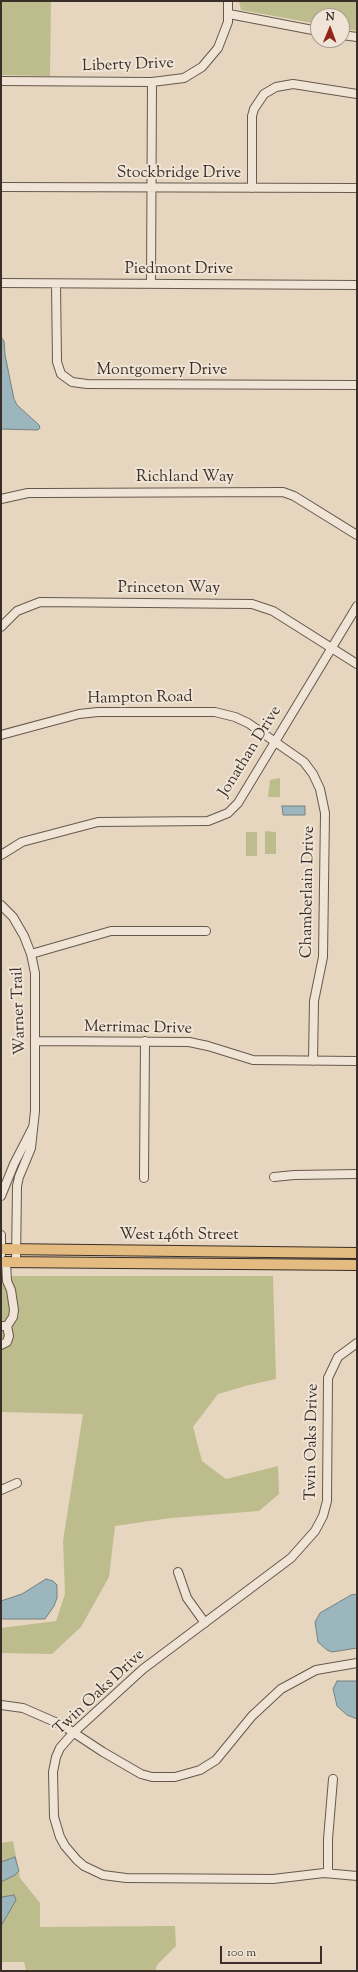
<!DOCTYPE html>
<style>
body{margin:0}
#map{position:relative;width:358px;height:1972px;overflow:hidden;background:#e7d6bf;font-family:"Sorts Mill Goudy",serif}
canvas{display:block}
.frame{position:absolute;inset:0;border:2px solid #3a2f28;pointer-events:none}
.north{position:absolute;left:310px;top:8px;width:40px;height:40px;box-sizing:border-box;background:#efe4d5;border:1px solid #a79c90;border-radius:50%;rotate:1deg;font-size:11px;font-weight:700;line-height:16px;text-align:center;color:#3a2f28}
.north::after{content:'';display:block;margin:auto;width:14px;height:18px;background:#8f2418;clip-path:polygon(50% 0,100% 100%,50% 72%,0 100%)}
.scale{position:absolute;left:220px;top:1946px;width:102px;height:18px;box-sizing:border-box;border:2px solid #3a2f28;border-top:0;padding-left:5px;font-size:12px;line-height:14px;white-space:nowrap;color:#3a2f28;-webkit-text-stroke:3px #efe4d5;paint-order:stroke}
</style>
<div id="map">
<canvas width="358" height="1972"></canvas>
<div class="frame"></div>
<div class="north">N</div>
<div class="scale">100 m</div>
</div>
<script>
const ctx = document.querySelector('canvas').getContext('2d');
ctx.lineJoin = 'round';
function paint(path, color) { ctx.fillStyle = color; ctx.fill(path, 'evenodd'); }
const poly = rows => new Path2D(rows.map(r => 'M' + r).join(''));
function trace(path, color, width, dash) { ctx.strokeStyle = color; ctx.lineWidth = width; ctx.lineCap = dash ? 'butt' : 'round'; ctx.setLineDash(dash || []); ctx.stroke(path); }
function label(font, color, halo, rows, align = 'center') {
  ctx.font = font + ' "Sorts Mill Goudy",serif'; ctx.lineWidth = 4; ctx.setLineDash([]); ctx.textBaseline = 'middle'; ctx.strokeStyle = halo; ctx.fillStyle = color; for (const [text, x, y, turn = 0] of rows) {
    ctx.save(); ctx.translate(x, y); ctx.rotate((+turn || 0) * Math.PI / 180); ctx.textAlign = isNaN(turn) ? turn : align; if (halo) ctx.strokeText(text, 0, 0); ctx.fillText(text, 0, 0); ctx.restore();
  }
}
paint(poly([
 [1,1,51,1,50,76,1,75],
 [239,1,357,1,357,31,342,28,342,16,318,16,318,24,241,10],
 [280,778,280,797,268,797,270,780],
 [265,831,276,832,276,854,265,854],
 [246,832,257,832,257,856,246,856],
 [1,1276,273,1276,276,1379,249,1385,218,1394,193,1427,202,1461,226,1479,278,1466,279,1494,259,1511,171,1518,115,1526,109,1577,81,1627,52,1654,1,1653,1,1628,56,1621,65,1594,63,1541,83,1414,1,1412],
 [13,1841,20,1878,40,1903,40,1927,175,1926,176,1946,157,1965,155,1971,26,1971,24,1962,1,1962,1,1843]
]), '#bdbc8d');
const water = poly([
 [1,337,4,341,5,355,14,399,17,405,39,425,40,428,38,430,1,429,1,337],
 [282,806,305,806,305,815,283,815,282,806],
 [46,1579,53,1581,57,1585,57,1598,54,1606,45,1619,1,1619,1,1601,22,1594,46,1579],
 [357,1594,357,1648,332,1652,327,1650,318,1642,315,1622,320,1613,351,1595,357,1594],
 [337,1681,357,1681,357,1719,347,1715,337,1706,333,1689,337,1681],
 [15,1857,19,1871,15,1875,1,1882,1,1862,15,1857],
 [14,1895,16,1900,1,1926,1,1901,2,1897,14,1895]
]);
paint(water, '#9cb6bd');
trace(water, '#758081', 1);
const minor = poly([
 [229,14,318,31],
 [342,35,357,37],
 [1,81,152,82,184,78,202,67,218,48,228,22,228,1],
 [1,187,357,188],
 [252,188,252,116,254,109,264,94,276,87,293,84,357,94],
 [1,283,357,285],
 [56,284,57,362,61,374,72,382,87,384,357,385],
 [151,284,152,82],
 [1,499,28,493,43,493,283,492,294,496,357,535],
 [1,627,17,611,40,602,252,604,273,611,357,664],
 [1,735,79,714,98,712,215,712,235,717,248,723,304,762,313,774,320,789,325,813,323,957,314,1001,313,1061],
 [1,855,22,842,98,822,208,821,228,813,238,803,357,606],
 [1,905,13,917,24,936,31,954,35,973,35,1111,31,1148,19,1177,17,1186,16,1262],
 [31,954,111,931,206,931],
 [35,1041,189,1042,208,1046,253,1060,357,1061],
 [274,1177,294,1175,357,1174],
 [144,1178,145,1041],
 [1,1196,14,1164,33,1127],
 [1,1235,1,1254],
 [6,1261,7,1281,11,1290,14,1310,13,1317,7,1326],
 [1,1326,7,1326,9,1336,7,1342,1,1345],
 [357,1343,338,1357,328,1378,327,1501,323,1516,315,1531,291,1558,143,1669,74,1732,60,1748,56,1757,53,1772,54,1817,60,1837,65,1846,77,1860,84,1866,103,1875,126,1878,273,1879,324,1873,357,1876],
 [1,1490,17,1483],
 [178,1572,187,1598,205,1623],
 [1,1705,23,1708,62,1725,103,1752,141,1774,152,1777,175,1777,200,1770,216,1760,252,1716,281,1689,316,1670,357,1663],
 [328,1873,328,1839,333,1779]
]);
const major = poly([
 [1,1249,357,1253],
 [1,1262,357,1265]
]);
trace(minor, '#65594e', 10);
trace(major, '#3a2f28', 12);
trace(minor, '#efe4d5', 8);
trace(major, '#e4bb80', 10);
label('16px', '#3a2f28', '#efe4d5', [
 ["Liberty Drive",128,66,-2],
 ["Stockbridge Drive",179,174],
 ["Piedmont Drive",179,270],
 ["Montgomery Drive",162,371],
 ["Richland Way",185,478],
 ["Princeton Way",169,589],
 ["Hampton Road",140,699,-1],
 ["Jonathan Drive",251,752,-58],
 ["Chamberlain Drive",309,892,-89],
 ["Warner Trail",20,1011,-92],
 ["Merrimac Drive",138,1029,1],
 ["West 146th Street",179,1236],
 ["Twin Oaks Drive",313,1442,-89],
 ["Twin Oaks Drive",100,1693,-43]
]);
</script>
